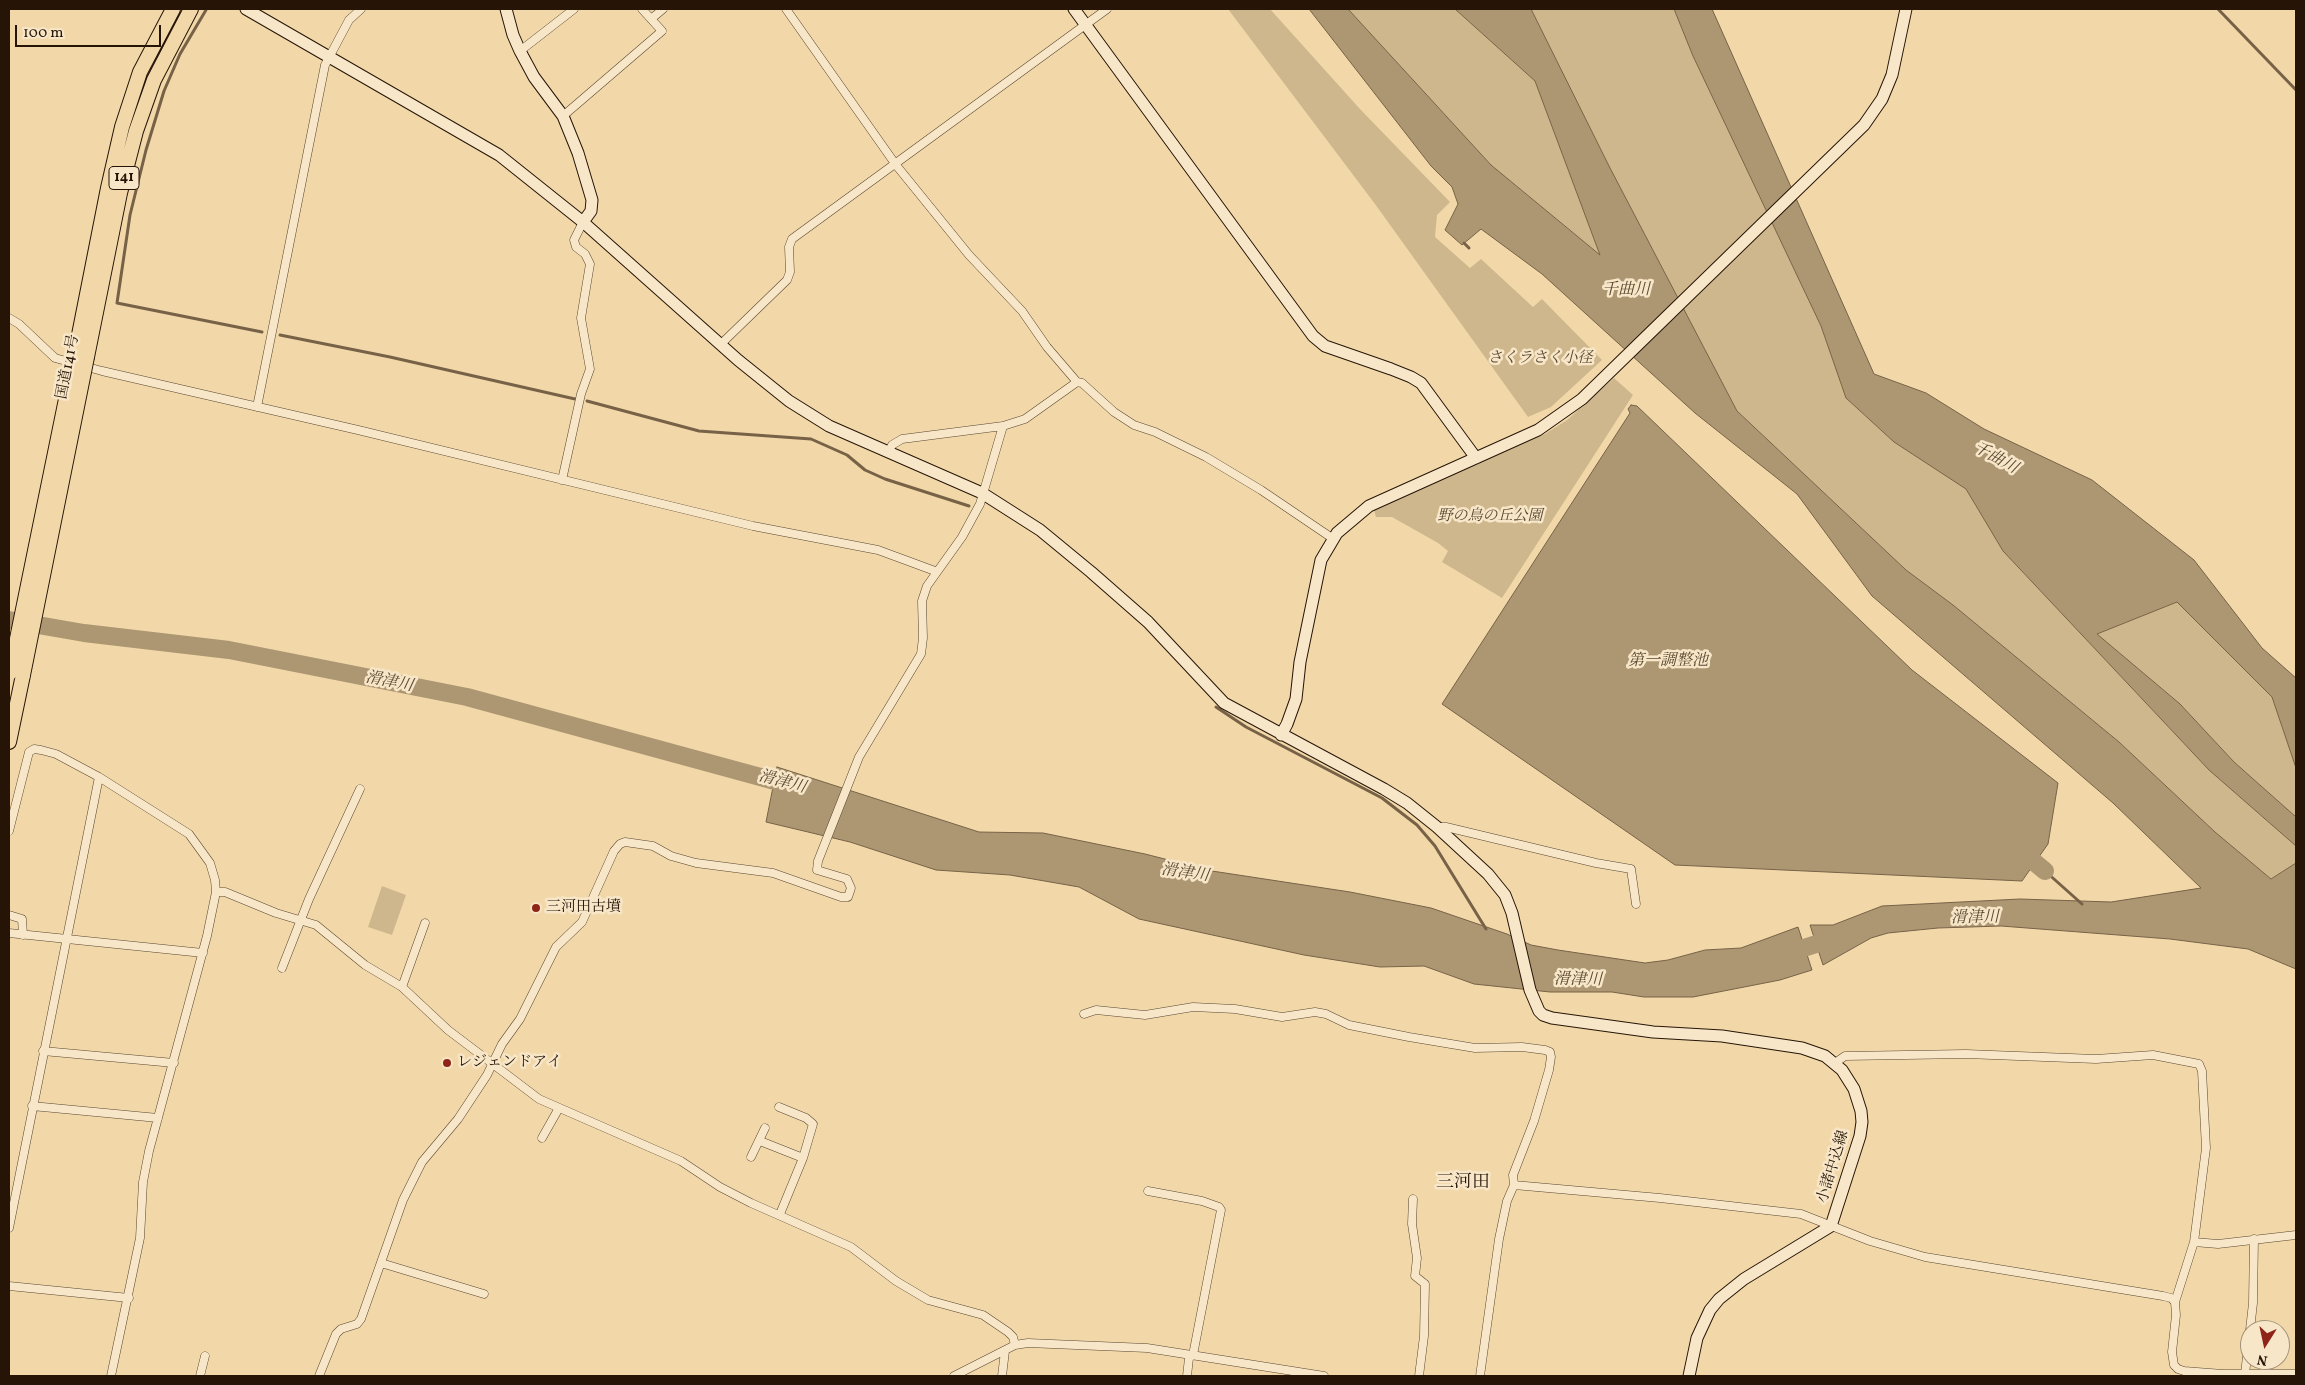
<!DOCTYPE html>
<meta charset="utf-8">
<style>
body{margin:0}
#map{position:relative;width:2305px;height:1385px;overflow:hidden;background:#f2d8a9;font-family:Vollkorn,serif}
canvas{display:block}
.frame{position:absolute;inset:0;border:10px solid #261507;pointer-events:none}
.north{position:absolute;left:2240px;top:1320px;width:50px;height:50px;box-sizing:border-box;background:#f7e6c7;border:1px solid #a3927a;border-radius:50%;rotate:190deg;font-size:14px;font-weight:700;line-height:20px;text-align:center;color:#261507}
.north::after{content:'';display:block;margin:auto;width:18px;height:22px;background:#8f2418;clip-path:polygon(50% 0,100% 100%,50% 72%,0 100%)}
.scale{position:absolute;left:15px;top:25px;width:146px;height:22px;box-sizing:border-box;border:2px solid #261507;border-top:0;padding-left:6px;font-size:15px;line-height:18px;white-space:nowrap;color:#261507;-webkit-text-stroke:4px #f7e6c7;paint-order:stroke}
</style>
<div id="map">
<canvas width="2305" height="1385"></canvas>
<div class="frame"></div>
<div class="north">N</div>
<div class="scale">100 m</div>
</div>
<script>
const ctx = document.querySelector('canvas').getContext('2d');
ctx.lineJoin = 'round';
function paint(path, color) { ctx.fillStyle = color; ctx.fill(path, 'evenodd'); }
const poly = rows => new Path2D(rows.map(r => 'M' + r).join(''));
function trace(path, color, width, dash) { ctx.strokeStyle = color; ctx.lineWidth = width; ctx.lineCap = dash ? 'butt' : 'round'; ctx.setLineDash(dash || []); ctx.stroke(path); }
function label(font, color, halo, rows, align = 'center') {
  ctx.font = font + ' Vollkorn,"Noto Serif JP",serif'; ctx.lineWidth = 5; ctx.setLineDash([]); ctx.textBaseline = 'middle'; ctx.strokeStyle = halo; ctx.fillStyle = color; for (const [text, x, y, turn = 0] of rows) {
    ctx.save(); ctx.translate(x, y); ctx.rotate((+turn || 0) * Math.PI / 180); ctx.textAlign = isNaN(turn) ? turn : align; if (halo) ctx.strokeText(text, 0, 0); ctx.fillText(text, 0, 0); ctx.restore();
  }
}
paint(poly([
 [1228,9,1270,9,1360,109,1450,202,1437,215,1435,237,1470,268,1481,259,1533,307,1542,299,1602,360,1551,407,1528,417,1375,204],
 [1348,9,1455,9,1535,81,1600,255,1491,165],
 [1531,9,1674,9,1693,56,1821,326,1846,398,1894,442,1966,489,2003,551,2209,770,2296,846,2296,863,2271,879,2215,832,2119,742,1953,605,1906,570,1737,411,1610,168],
 [1614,378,1633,395,1502,598,1442,562,1448,551,1438,543,1392,517,1376,517,1374,510,1399,496,1545,434,1567,420],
 [2177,602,2272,697,2296,768,2296,817,2234,762,2180,704,2097,634],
 [382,886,406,895,392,935,368,927]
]), '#cfb78d');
const water = poly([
 [1309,9,1348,9,1491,165,1600,255,1535,81,1455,9,1531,9,1610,168,1737,411,1906,570,1953,605,2119,742,2215,832,2271,879,2296,863,2296,969,2248,949,2170,939,2001,926,1938,928,1888,933,1871,938,1823,965,1810,925,1833,925,1882,906,2020,899,2111,902,2201,888,2113,803,1872,596,1797,494,1695,413,1542,274,1481,229,1462,245,1445,230,1458,204,1452,187,1431,166,1309,9],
 [1674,9,1712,9,1874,374,1926,393,1984,429,2092,480,2194,560,2262,648,2296,678,2296,768,2272,697,2177,602,2097,634,2180,704,2234,762,2296,817,2296,846,2209,770,2003,551,1966,489,1894,442,1846,398,1821,326,1693,56,1674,9],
 [1631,405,1637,406,1912,670,2058,783,2048,844,2022,881,1675,865,1442,704,1630,413,1628,409,1631,405],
 [777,767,979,832,1043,833,1145,854,1212,871,1350,892,1431,908,1507,934,1531,945,1558,950,1645,963,1668,960,1705,950,1741,948,1798,927,1812,970,1780,980,1693,997,1644,997,1612,992,1550,992,1474,984,1424,966,1380,967,1304,955,1139,919,1079,887,1010,875,936,870,850,842,766,822,777,767]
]);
paint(water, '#ad9672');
trace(water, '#776247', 1);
trace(poly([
 [2218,9,2296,90],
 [206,10,180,54,164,91,146,150,130,215,117,303,262,332],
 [1464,243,1469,248],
 [280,335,390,357,575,399],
 [587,401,699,431,811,439,847,455,865,470,885,479,969,506],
 [1216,707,1246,727,1382,798,1417,825,1435,846,1486,929],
 [2045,871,2082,904]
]), '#776247', 3);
trace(poly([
 [9,620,84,633,229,650,467,697,797,787],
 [2016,847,2045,871],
 [1782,955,1838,937]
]), '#ad9672', 18);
const street = poly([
 [786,9,896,165,969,255,1022,311,1047,347,1077,382,1082,383,1114,412,1134,425,1155,432,1206,457,1261,490,1332,538],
 [651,19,663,9],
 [520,51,574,9],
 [563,116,662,31,642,9],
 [9,318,19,324,55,358,102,371,358,430,753,526,878,550,935,571],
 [721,344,787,280,790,272,789,247,792,239,1107,9],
 [257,407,325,65,349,20,361,9],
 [889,451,892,445,902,439,1003,426],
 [562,480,581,394,590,369,581,318,590,264,585,254,576,247,574,240,583,222],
 [1437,827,1446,827,1596,863,1631,869,1636,904],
 [9,831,29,752,34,749,41,750,56,754,99,777,189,834,210,863,215,880,216,892,207,936,149,1151,143,1182,140,1238,111,1376],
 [216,892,225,892,276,913,316,925,365,965,402,987,448,1030,539,1099,681,1161,720,1187,751,1203,851,1247,896,1281,928,1300,983,1315,1008,1332,1013,1337,1015,1345],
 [9,915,22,919,23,935],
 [9,933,203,953],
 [282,968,309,899,360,789],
 [402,987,425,923],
 [1084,1014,1096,1010,1145,1015,1193,1007,1235,1009,1282,1017,1315,1012,1326,1014,1349,1025,1409,1037,1475,1048,1522,1047,1545,1050,1550,1052,1551,1057,1549,1070,1534,1121,1513,1175,1514,1185,1660,1198,1801,1214,1870,1241,1925,1257,2163,1296,2171,1298,2175,1302],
 [43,1051,174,1063],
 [1835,1063,1845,1056,1966,1054,2096,1059,2153,1055,2199,1064,2202,1071,2206,1148,2194,1242,2175,1302,2176,1315,2172,1352,2174,1365,2178,1369,2184,1371,2223,1374,2296,1374],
 [32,1106,158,1118],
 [779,1107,806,1118,813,1124,803,1158,780,1214],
 [542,1138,559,1108],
 [760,1141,803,1158],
 [751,1157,765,1128],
 [1148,1191,1202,1201,1219,1207,1221,1210,1193,1355,1189,1358,1187,1376],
 [1413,1199,1412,1224,1417,1258,1415,1276,1425,1284,1424,1336,1419,1376],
 [9,1228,99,777],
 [2194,1242,2218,1244,2296,1235],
 [381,1263,484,1294],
 [9,1286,129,1298],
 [2245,1374,2253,1303,2254,1239],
 [200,1376,205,1356],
 [319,1376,336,1334,341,1329,357,1324,361,1319,403,1200,422,1162,458,1119,487,1075,502,1044,520,1019,556,947,582,922,614,851,620,844,625,842,653,846,671,856,696,863,773,873,841,897,848,897,851,888,847,879,817,870,818,861,859,757,921,654,923,638,922,601,927,586,962,537,980,504,1003,426,1025,419,1077,382],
 [954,1376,1015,1345,1028,1343,1147,1348,1324,1376],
 [1002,1376,1005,1351],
 [1480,1376,1499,1239,1507,1201,1514,1185]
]);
const secondary = poly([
 [246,9,499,155,583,222],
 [506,9,513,35,520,51,534,77,563,116,578,153,592,200,591,211,583,222,738,360,789,401,829,426,982,493,1040,530,1091,572,1148,622,1224,703,1384,789,1407,803,1437,827,1488,874,1505,895,1512,913,1530,990,1539,1011,1543,1015,1552,1018,1653,1032,1722,1036,1802,1048,1825,1056,1842,1070,1854,1089,1861,1111,1862,1122,1860,1136,1831,1226,1744,1279,1719,1299,1710,1310,1697,1338,1689,1376],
 [1074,9,1313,336,1325,346,1391,369,1411,377,1421,383,1476,458],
 [1281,735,1287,724,1296,699,1300,662,1321,560,1337,533,1369,506,1538,430,1582,399,1864,125,1882,99,1892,75,1906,9]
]);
const highway = poly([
 [75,355,108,188,122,127,140,72,173,9],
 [87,357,120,193,136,131,154,80,191,9],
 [9,742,23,675]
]);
trace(street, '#594630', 9);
trace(secondary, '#261507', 13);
trace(highway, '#261507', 16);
trace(street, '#f7e6c7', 8);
trace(secondary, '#f7e6c7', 11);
trace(highway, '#f2d8a9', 14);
const highwayBridge = poly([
 [10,673,75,355],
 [23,675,87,357]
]);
trace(highwayBridge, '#261507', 16, []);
trace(highwayBridge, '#f2d8a9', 14);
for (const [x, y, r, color] of [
 [536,908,5,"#8f2418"],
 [447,1063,5,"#8f2418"]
]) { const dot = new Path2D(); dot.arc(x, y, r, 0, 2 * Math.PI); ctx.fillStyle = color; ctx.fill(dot); trace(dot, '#f7e6c7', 2); }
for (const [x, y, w] of [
 [124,178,30]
]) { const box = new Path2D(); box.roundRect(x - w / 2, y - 11.5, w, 23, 4); ctx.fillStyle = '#f7e6c7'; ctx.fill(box); trace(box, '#261507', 1); }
label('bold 14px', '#261507', null, [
 ["141",124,178]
]);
label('italic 15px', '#59462f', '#f7e6c7', [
 ["さくラさく小径",1540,359],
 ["野の鳥の丘公園",1490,517]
]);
label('15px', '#261507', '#f7e6c7', [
 ["国道141号",69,367,-79],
 ["小諸中込線",1834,1167,-73]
]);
label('15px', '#261507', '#f7e6c7', [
 ["三河田古墳",546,908],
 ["レジェンドアイ",457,1063]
], 'left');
label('italic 16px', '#5c4932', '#f7e6c7', [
 ["千曲川",1626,291],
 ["千曲川",1995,459,29],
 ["第一調整池",1668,662],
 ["滑津川",389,683,11],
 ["滑津川",782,783,15],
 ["滑津川",1185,874,8],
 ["滑津川",1975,919,-1],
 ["滑津川",1578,981,1]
]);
label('18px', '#261507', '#f7e6c7', [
 ["三河田",1463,1184]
]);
</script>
